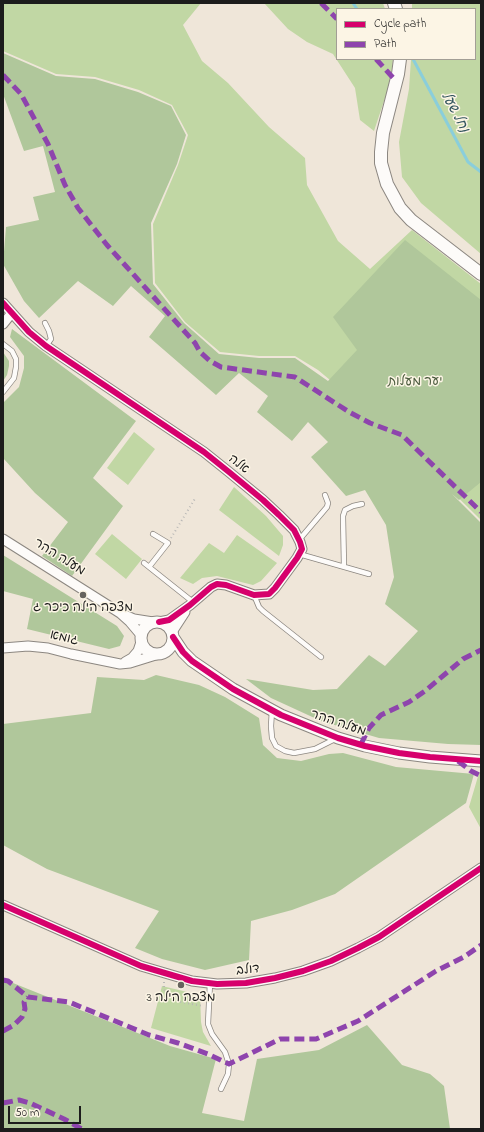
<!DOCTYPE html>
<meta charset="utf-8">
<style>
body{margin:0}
#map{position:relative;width:484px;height:1132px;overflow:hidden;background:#efe6d9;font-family:"Indie Flower",sans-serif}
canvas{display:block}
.frame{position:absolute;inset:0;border:4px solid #1c1c1c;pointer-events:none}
.legend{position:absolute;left:336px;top:8px;width:140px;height:52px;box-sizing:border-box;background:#fcf5e5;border:1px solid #a29e95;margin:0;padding:5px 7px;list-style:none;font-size:12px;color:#1c1c1c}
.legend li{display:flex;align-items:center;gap:8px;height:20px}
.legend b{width:20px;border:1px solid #a29e95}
.scale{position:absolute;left:8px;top:1106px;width:73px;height:18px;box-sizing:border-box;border:2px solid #1c1c1c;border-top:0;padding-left:5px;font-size:12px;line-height:14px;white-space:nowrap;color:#1c1c1c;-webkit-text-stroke:3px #fcf5e5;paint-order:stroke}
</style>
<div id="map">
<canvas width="484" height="1132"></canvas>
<div class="frame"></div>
<ul class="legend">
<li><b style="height:5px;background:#d6006c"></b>Cycle path</li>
<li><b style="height:5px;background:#8e44ad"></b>Path</li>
</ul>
<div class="scale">50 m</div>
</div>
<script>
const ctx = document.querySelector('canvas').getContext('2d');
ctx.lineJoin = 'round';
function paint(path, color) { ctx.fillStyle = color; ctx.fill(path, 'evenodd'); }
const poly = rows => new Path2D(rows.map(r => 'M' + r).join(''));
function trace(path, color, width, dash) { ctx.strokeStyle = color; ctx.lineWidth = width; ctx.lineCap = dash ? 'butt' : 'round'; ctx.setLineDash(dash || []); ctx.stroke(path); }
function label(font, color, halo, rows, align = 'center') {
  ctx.font = font + ' "Indie Flower","Playpen Sans Hebrew",sans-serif'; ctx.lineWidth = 3; ctx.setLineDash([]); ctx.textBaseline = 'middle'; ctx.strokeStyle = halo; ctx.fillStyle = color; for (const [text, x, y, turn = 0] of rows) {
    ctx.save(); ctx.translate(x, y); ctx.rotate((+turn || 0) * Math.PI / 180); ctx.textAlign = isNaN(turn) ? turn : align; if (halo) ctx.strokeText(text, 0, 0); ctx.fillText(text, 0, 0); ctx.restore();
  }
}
paint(poly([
 [3,3,201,3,183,25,202,61,228,83,269,127,305,158,307,185,338,241,370,269,412,230,481,284,481,520,384,425,318,370,295,356,259,356,220,352,185,322,155,283,153,224,178,165,188,135,172,105,139,90,95,77,56,74,3,51],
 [264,3,383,3,385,9,337,9,337,59,393,59,390,83,374,131,360,120,355,88,333,54,307,42,288,29],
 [412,3,481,3,481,254,421,203,402,177,399,142,409,89,411,59,475,59,475,9,412,9],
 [134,432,155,449,128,485,107,468],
 [234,487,266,516,283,536,283,545,279,556,219,510],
 [112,534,142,559,126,579,95,554],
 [237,535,277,563,261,581,253,585,217,576,202,578,193,584,180,578,209,543,224,553],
 [479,773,481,773,481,829,469,807],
 [162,986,200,995,201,1022,203,1032,211,1046,151,1028]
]), '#c1d7a4');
paint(poly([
 [3,53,56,76,95,79,138,92,171,106,186,135,177,164,151,223,153,284,184,323,219,354,259,358,295,358,328,381,357,350,333,317,405,240,481,300,481,482,459,500,452,494,481,523,481,745,448,744,379,738,321,721,271,698,246,679,313,690,337,689,369,655,385,666,418,631,385,604,394,577,386,525,365,490,346,496,311,457,328,442,308,422,292,441,257,412,268,396,239,373,216,395,149,337,165,316,131,286,113,306,78,281,39,318,24,301,3,264,6,227,39,220,33,197,55,192,43,146,24,151,3,94],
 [12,329,136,421,93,478,123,506,72,576,42,556,68,522,35,493,3,458,3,403,19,387,24,368,24,356,10,337],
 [3,352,9,361,9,366,7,375,3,381],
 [3,555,117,626,124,636,120,646,109,649,27,629,33,599,3,591],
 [156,675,199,685,225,697,259,718,263,745,277,758,301,761,329,754,343,753,396,767,474,774,466,803,335,894,292,910,251,921,249,960,205,970,162,959,135,948,159,911,47,869,3,845,3,724,91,713,97,677,144,680],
 [3,979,170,1046,216,1059,202,1113,244,1121,257,1059,319,1050,367,1025,402,1065,430,1074,444,1086,450,1129,3,1129]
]), '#b0c79b');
trace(poly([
 [353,3,357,9],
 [413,59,468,162,481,172]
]), '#8acedb', 3);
const service = poly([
 [45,323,49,331,51,339,46,346],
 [3,344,12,351,16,359,16,367,14,378,3,392],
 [299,540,327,507,328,503,325,495],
 [299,554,369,574],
 [144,563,193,602],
 [149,567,168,543,153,534],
 [344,567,343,516,345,510,353,506,362,504],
 [254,595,259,607,263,611,321,657],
 [272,710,271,726,272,738,276,746,285,751,294,753,315,749,335,739],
 [210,983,208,1024,212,1034,225,1052,229,1064,228,1074,221,1089]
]);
const minor = poly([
 [3,303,29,332,46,346,204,452,229,472,263,500,279,515,294,530,300,542,302,549,297,558,275,588,269,594,254,595,226,585,217,584,211,587,190,605,169,620,159,622],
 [3,324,11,314],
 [3,539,120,613,130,622,141,635],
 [125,615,134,619,153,622],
 [172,632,185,612],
 [3,648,28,646,48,648,71,654,120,664,130,663,159,654],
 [125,662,132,658,138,651,141,642],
 [3,905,141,966,192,981,217,984,246,983,275,978,303,971,331,961,358,948,379,937,481,868]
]);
const tertiary = poly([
 '141 638a16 16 0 1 1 32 0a16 16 0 1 1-32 0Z',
 [173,637,183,652,192,661,233,689,281,715,338,738,365,746,399,753,430,757,481,761]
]);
const secondary = poly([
 [394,3,396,9],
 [400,59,398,74,383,133,381,152,381,163,387,184,400,208,411,220,481,274]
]);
trace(service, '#8c8781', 6);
trace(minor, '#8c8781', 11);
trace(tertiary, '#8c8781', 13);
trace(secondary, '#8c8781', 14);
trace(poly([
 [171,538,196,497],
 [164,982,164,990,181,1002,203,1006]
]), '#b9b8b6', 2, [1, 3]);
trace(service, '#fdfbf9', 4.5);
trace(minor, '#fdfbf9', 9);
trace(tertiary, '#fdfbf9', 11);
trace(secondary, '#fdfbf9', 12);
trace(poly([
 [321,3,337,19],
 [376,59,396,81],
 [3,75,21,94,48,144,65,185,78,208,107,245,195,343,200,352,210,361,221,367,295,377,349,412,370,423,402,435,481,512],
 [361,744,369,728,381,715,409,702,425,691,463,659,481,650],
 [458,761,471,771,481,776],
 [3,980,8,981,28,997,69,1002,149,1035,178,1043,208,1054,229,1064,280,1039,316,1039,358,1021,436,971,464,957,481,945],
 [3,1031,14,1025,22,1017,25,1009,24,1002,28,997],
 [3,1103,19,1100,30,1103,64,1119,82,1129]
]), '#8e44ad', 5, [10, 5]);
trace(poly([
 [3,303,29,332,46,346,204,452,229,472,263,500,279,515,294,530,300,542,302,549,297,558,275,588,269,594,254,595,226,585,217,584,211,587,190,605,169,620,159,622],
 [173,637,183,652,192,661,233,689,281,715,338,738,365,746,399,753,430,757,481,761],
 [3,905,141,966,192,981,217,984,246,983,275,978,303,971,331,961,358,948,379,937,481,868]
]), '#d6006c', 6);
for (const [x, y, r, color] of [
 [83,595,4,"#66635e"],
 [181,985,4,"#66635e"]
]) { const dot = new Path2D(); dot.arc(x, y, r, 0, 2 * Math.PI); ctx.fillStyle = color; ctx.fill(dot); trace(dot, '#fcf5e5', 1.5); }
label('13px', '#49593c', '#fcf5e5', [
 ["יער מעלות",415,383]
]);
label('13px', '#1c1c1c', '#fcf5e5', [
 ["אלה",238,465,39],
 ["מעלה ההר",59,558,32],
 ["גומא",64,639,12],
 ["מעלה ההר",338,724,19],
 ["דולב",248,971,-6]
]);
label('13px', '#1c1c1c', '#fcf5e5', [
 ["מצפה הילה כיכר ג",83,609],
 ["מצפה הילה 3",181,999]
]);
label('italic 14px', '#33565f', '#fcf5e5', [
 ["נחל שעל",454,113,62]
]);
</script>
